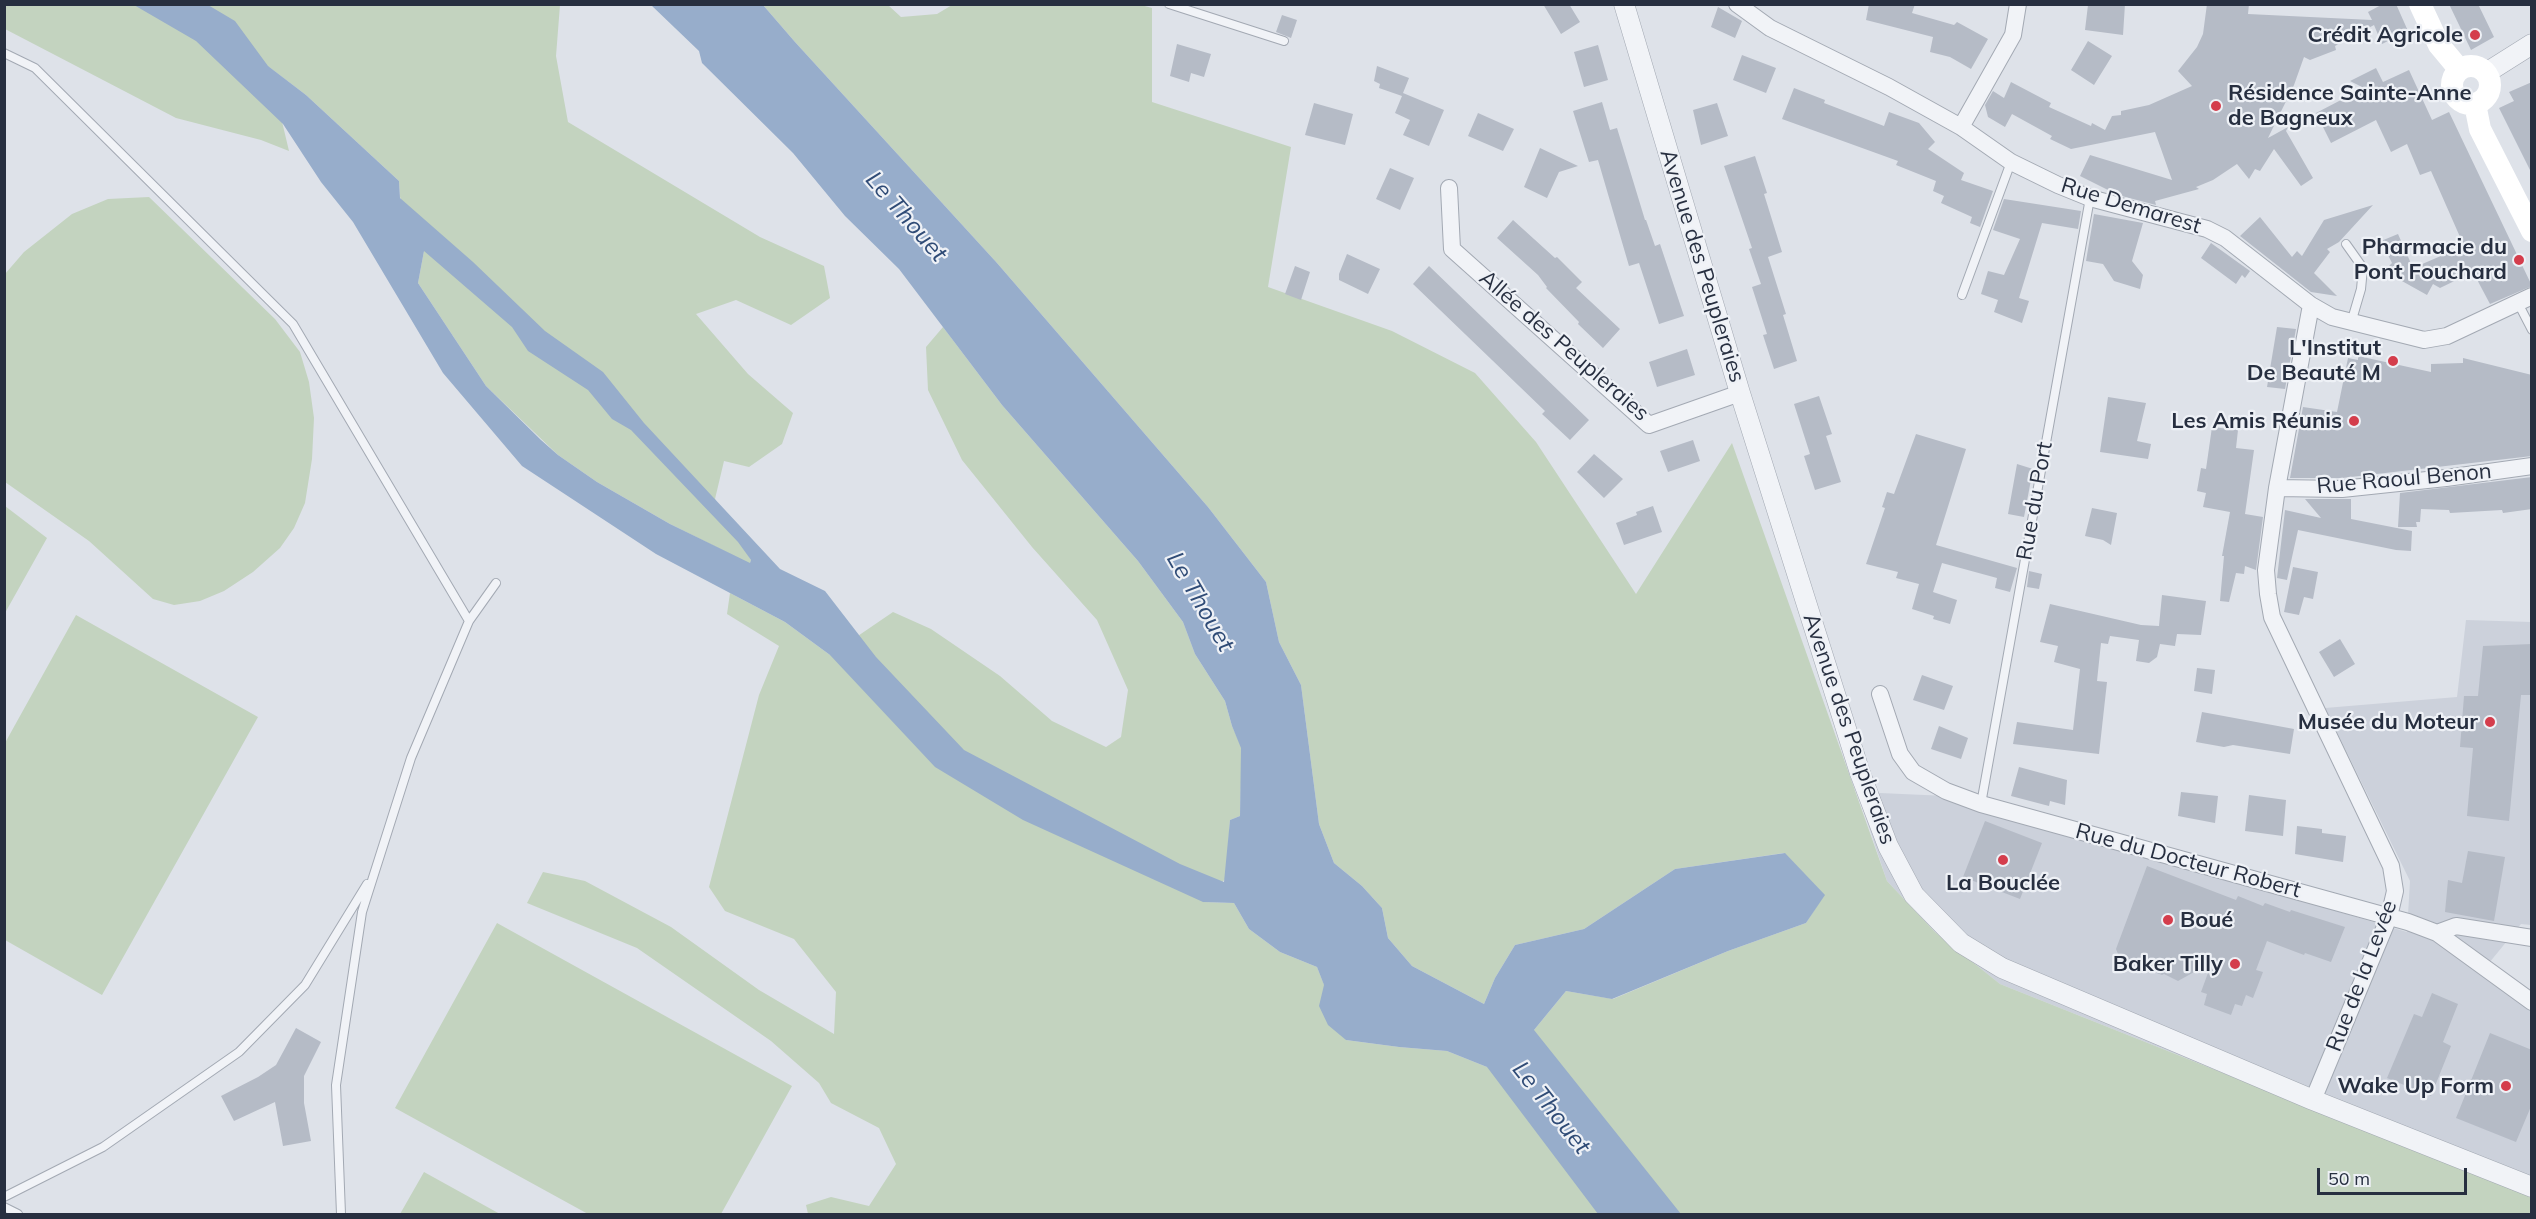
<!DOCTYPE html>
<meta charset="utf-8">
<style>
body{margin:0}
#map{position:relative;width:2536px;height:1219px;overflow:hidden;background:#dee2e9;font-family:Mulish,sans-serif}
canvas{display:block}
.frame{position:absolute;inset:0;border:6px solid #272f40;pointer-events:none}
.scale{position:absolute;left:2317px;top:1168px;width:150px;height:27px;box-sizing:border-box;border:3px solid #272f40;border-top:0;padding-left:8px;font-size:18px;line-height:21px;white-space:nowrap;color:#272f40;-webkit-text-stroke:4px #eef1f6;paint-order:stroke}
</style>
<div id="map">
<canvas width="2536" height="1219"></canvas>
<div class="frame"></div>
<div class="scale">50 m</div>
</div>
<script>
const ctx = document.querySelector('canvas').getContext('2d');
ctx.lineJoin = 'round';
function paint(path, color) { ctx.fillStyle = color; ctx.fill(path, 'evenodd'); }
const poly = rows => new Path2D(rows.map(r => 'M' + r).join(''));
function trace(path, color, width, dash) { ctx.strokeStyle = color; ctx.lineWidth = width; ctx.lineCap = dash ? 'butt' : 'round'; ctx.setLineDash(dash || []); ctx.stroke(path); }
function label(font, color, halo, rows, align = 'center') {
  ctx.font = font + ' Mulish,sans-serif'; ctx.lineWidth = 4.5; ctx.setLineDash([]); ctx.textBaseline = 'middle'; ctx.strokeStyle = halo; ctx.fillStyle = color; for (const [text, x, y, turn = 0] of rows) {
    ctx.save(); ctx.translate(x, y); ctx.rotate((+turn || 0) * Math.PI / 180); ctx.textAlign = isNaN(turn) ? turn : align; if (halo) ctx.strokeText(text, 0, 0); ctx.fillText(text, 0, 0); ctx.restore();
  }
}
paint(poly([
 [2466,620,2531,622,2531,925,2521,924,2480,974,2531,1011,2531,1196,2000,984,1935,932,1887,881,1857,792,1947,796,2407,932,2410,881,2325,708,2457,697]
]), '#ccd1db');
paint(poly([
 [5,4,560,5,556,56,568,122,760,237,824,266,830,298,791,325,736,300,696,314,748,374,793,413,782,444,749,467,724,461,715,499,751,560,750,564,670,524,597,482,558,455,486,386,418,283,424,251,400,197,399,181,306,95,269,67,289,151,261,140,176,118,5,29],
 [763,5,888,5,901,17,937,14,952,5,1141,5,1152,8,1152,102,1291,147,1268,287,1392,331,1475,373,1536,442,1636,594,1732,443,1887,881,1935,932,2000,984,2531,1196,2531,1214,808,1214,806,1205,831,1197,869,1206,896,1164,879,1128,831,1103,819,1083,771,1041,637,948,527,903,543,872,585,881,671,927,759,990,834,1034,836,992,794,939,725,911,709,887,759,695,779,646,727,614,730,593,785,622,830,655,893,612,931,629,1000,676,1052,721,1106,747,1121,737,1128,690,1097,620,1032,547,962,460,928,390,926,347,943,327,1002,405,1138,561,1183,622,1195,654,1225,701,1232,726,1242,748,1240,816,1230,820,1226,878,1204,902,1234,903,1249,929,1280,952,1317,967,1346,1040,1399,1047,1447,1051,1487,1067,1534,1030,1566,991,1613,999,1728,951,1806,923,1824,895,1784,853,1675,869,1584,929,1515,945,1495,978,1484,1004,1412,966,1388,938,1382,908,1362,886,1334,863,1319,824,1301,685,1279,642,1266,582,1208,507,997,263,795,42],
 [149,197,275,319,300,352,309,382,314,418,312,459,305,503,294,528,280,548,253,572,224,591,200,601,174,605,153,599,89,541,5,482,5,274,24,252,72,214,108,199],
 [5,506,47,538,5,613],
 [76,615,258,717,102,995,5,940,5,743],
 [497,923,792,1086,721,1214,588,1214,395,1108],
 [424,1172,500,1214,400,1214]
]), '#c3d3bf');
paint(poly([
 [134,5,208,5,235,21,268,66,306,95,399,181,400,198,473,262,545,331,603,372,644,423,780,569,825,591,876,657,964,750,1180,864,1224,882,1230,820,1240,816,1241,748,1232,726,1225,701,1195,654,1183,622,1138,561,1002,405,899,269,845,216,793,153,702,63,699,51,651,5,763,5,795,42,997,263,1208,507,1266,582,1279,642,1301,685,1319,824,1334,863,1362,886,1382,908,1388,938,1412,966,1484,1004,1495,978,1515,945,1584,929,1675,869,1785,853,1825,895,1806,923,1728,951,1612,999,1566,991,1534,1030,1681,1214,1598,1214,1487,1067,1447,1051,1399,1047,1346,1040,1328,1025,1319,1006,1324,985,1317,967,1280,952,1249,929,1234,903,1203,902,1023,820,935,767,830,655,785,622,656,554,522,466,443,373,353,222,321,182,283,124,196,41],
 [424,251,512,327,528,351,588,390,612,419,631,430,738,542,751,560,750,563,670,524,597,482,558,455,541,440,486,386,418,283]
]), '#97adcb');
paint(poly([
 [1543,4,1569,4,1580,22,1561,34],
 [1869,4,1915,4,1912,13,1954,25,1957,22,1988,39,1971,69,1950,57,1930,52,1933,37,1866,20],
 [2091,4,2125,4,2123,35,2085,30,2088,5],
 [2207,4,2249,4,2248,14,2372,20,2368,12,2383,4,2396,4,2408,31,2382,44,2374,25,2335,46,2336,50,2310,60,2304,57,2294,85,2268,138,2288,127,2286,131,2313,178,2301,186,2274,149,2260,171,2255,169,2249,179,2237,164,2213,180,2196,187,2199,189,2155,201,2156,205,2118,195,2080,176,2090,155,2172,180,2155,132,2071,149,2050,139,2052,136,2012,114,2005,127,1988,117,1985,105,1993,91,2004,98,2011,82,2051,103,2049,107,2091,126,2092,123,2105,130,2112,116,2121,115,2121,111,2149,105,2192,86,2178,71,2197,47,2203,34],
 [2449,4,2478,4,2494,37,2471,50],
 [1718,7,1742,21,1735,38,1711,27],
 [1282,15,1297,20,1291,38,1276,32],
 [2088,41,2112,56,2094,85,2071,70],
 [1177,44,1211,54,1204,77,1191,73,1189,82,1170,76],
 [1598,45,1608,80,1584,87,1574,52],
 [1742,55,1776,68,1766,93,1733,80],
 [1377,66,1409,78,1403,93,1444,110,1429,146,1403,135,1410,120,1395,113,1402,96,1379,88,1380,84,1374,81],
 [2376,68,2383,82,2409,70,2432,120,2449,112,2532,286,2490,304,2473,272,2440,288,2433,284,2427,295,2384,271,2392,263,2381,241,2398,234,2413,268,2464,246,2431,171,2420,175,2407,144,2391,152,2376,120,2331,143,2316,113,2364,88,2350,81],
 [2532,82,2532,174,2499,108,2514,101,2509,92],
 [1794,88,1825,100,1824,103,1884,126,1889,112,1919,123,1935,142,1928,149,1964,173,1961,180,1993,191,1980,227,1970,223,1972,217,1941,203,1944,196,1933,191,1936,181,1896,165,1898,161,1782,119],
 [1602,102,1610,130,1617,128,1645,220,1646,220,1655,246,1660,244,1684,316,1659,324,1639,263,1629,266,1598,160,1589,162,1573,111],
 [1314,103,1353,114,1345,145,1305,135],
 [1717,103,1728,136,1701,145,1693,110],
 [1478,113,1514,129,1503,151,1468,136],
 [1540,148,1578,166,1559,172,1547,198,1524,187],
 [1755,156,1767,193,1764,194,1782,252,1768,257,1786,314,1783,315,1797,361,1774,369,1763,335,1767,334,1752,287,1761,284,1749,249,1752,248,1724,166],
 [1390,168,1414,178,1400,210,1376,199],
 [2004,199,2081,211,2078,229,2042,223,2019,298,2029,301,2022,323,1994,312,1998,300,1981,294,1988,271,2004,275,2020,239,1993,230],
 [2373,205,2339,242,2327,249,2330,252,2314,273,2337,296,2311,292,2240,236,2260,217,2292,257,2297,251,2302,256,2324,220],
 [2094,214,2143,223,2132,261,2143,275,2140,289,2114,281,2103,264,2086,261],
 [1513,220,1555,258,1557,257,1582,282,1576,288,1620,329,1603,348,1578,324,1579,322,1546,288,1547,287,1538,275,1497,238],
 [2211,243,2250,271,2245,278,2242,275,2236,284,2201,258],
 [1347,254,1380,269,1368,294,1339,280,1339,274],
 [1295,266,1310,272,1301,300,1285,294],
 [1429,266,1589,420,1570,440,1542,414,1545,411,1413,284],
 [2277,327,2296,329,2285,389,2267,387],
 [1687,349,1695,375,1657,387,1649,362],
 [2358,356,2431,372,2431,364,2463,363,2463,358,2532,375,2532,456,2342,478,2290,478,2303,407,2337,412,2348,358,2358,360],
 [1819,396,1832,434,1826,436,1841,482,1815,490,1804,456,1810,454,1794,404],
 [2108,397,2146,403,2137,441,2151,444,2148,459,2100,452],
 [2212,427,2238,430,2236,448,2254,450,2245,514,2263,517,2256,570,2245,566,2244,574,2236,573,2229,602,2220,601,2224,556,2222,556,2230,512,2203,507,2206,493,2197,491,2201,468,2206,469],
 [1916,434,1966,449,1936,545,2017,568,2010,592,1995,588,1997,578,1942,563,1933,592,1957,600,1950,624,1933,619,1934,616,1912,609,1919,584,1896,578,1898,572,1866,564,1885,508,1882,507,1887,492,1894,494],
 [1693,440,1700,461,1668,472,1660,451],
 [1594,454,1623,479,1604,498,1577,472],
 [2017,464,2033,469,2024,517,2008,514],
 [2532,477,2532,509,2503,513,2502,510,2450,513,2449,510,2421,509,2420,522,2416,522,2417,527,2398,527,2400,493],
 [2305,499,2351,499,2351,519,2412,531,2411,551,2396,550,2298,530,2287,580,2277,578,2285,510,2321,518],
 [1653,506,1662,532,1624,545,1616,523,1637,515,1636,512],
 [2092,508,2117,513,2111,545,2103,540,2085,536],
 [2293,567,2318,572,2313,599,2304,597,2299,615,2284,612],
 [2029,571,2042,574,2039,589,2027,587],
 [2162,595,2206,601,2201,635,2177,634,2175,646,2160,644,2157,657,2149,663,2136,661,2139,640,2110,636,2108,644,2101,643,2097,681,2107,682,2099,754,2013,744,2017,722,2073,730,2080,669,2054,662,2058,646,2040,642,2050,604,2141,625,2159,626],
 [2340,639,2355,664,2334,677,2319,652],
 [2532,644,2532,695,2521,695,2509,821,2467,816,2473,748,2460,747,2464,696,2478,696,2483,646],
 [2197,668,2215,670,2212,694,2194,691],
 [1922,675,1953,686,1944,710,1913,700],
 [2202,712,2294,729,2290,754,2233,745,2224,747,2196,742],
 [1939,726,1968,738,1961,759,1931,749],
 [2019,767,2067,780,2065,805,2050,801,2049,806,2011,796],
 [2181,792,2218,796,2215,823,2178,816],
 [2249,795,2286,800,2283,836,2245,831],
 [1985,821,2042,843,2020,899,1963,877],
 [2297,826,2322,829,2322,833,2346,836,2343,862,2295,854],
 [2468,851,2505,857,2494,921,2445,912,2448,880,2462,883],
 [2147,866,2236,900,2238,896,2263,906,2265,903,2290,912,2291,910,2345,927,2331,962,2305,953,2304,955,2267,941,2256,970,2263,972,2253,998,2246,995,2242,1006,2235,1004,2231,1015,2204,1005,2207,994,2201,992,2212,962,2178,981,2164,974,2162,975,2120,959,2116,949],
 [2432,993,2458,1004,2443,1042,2451,1046,2431,1096,2387,1078,2414,1014,2422,1017],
 [296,1028,321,1042,304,1076,304,1103,311,1141,283,1146,275,1102,234,1121,221,1096,258,1077,276,1065],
 [2490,1033,2532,1050,2532,1104,2516,1142,2456,1118]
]), '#b5bbc6');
const service = poly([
 [1169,4,1284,41],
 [4,53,35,68,293,324,469,621],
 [2346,244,2363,268,2361,289,2351,323],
 [1962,295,2011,162],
 [2518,303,2532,330],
 [1981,804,2090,198],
 [4,1197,103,1147,239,1052,305,985,367,884],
 [4,1207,18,1214],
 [341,1214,336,1085,362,912,411,758,469,621,496,583]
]);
const minor = poly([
 [1737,4,1770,28,1889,87,1961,127,2011,162,2058,185,2090,198,2207,229,2225,238,2311,305,2332,317,2424,340,2447,336,2532,296],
 [1961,127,2013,35,2018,4],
 [1449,188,1452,249,1649,425,1740,393],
 [2311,305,2277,488,2266,570,2268,594,2272,617,2391,866,2395,891,2389,917,2313,1100],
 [2277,488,2342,489,2446,478,2532,466],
 [1880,694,1900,754,1913,772,1946,791,1981,804,2408,922,2437,933,2532,1002],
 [2437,933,2456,926,2532,938]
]);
const tertiary = poly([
 [1624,4,1740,393,1860,773,1888,846,1914,895,1961,943,2002,968,2313,1100,2532,1187],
 [2486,73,2532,44]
]);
trace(service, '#a3a9b3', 10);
trace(minor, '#a3a9b3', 18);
trace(tertiary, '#a3a9b3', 21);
trace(service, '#f1f3f7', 8);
trace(minor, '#f1f3f7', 16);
trace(tertiary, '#f1f3f7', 20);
trace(poly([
 [2420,4,2439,45,2459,69],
 '2452 85a19 19 0 1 1 38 0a19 19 0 1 1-38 0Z',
 [2475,104,2480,129,2532,231]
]), '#fff', 22);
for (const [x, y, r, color] of [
 [2475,35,6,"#d43d4c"],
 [2216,106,6,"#d43d4c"],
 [2519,260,6,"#d43d4c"],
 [2393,361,6,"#d43d4c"],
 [2354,421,6,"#d43d4c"],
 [2490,722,6,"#d43d4c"],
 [2003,860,6,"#d43d4c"],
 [2168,920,6,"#d43d4c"],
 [2235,964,6,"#d43d4c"],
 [2506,1086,6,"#d43d4c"]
]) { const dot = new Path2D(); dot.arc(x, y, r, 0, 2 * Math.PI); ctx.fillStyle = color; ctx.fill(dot); trace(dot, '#eef1f6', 2); }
label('bold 22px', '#272f40', '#eef1f6', [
 ["Crédit Agricole",2463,35],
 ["Résidence Sainte-Anne",2228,93,"left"],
 ["de Bagneux",2228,118,"left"],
 ["Pharmacie du",2507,247],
 ["Pont Fouchard",2507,272],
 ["L'Institut",2381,348],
 ["De Beauté M",2381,373],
 ["Les Amis Réunis",2342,421],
 ["Musée du Moteur",2478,722],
 ["La Bouclée",2003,883,"center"],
 ["Boué",2180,920,"left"],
 ["Baker Tilly",2223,964],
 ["Wake Up Form",2494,1086]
], 'right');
label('22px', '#272f40', '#eef1f6', [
 ["Rue Demarest",2131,206,17],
 ["Avenue des Peupleraies",1702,266,73],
 ["Allée des Peupleraies",1564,346,41],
 ["Rue Raoul Benon",2404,479,-5],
 ["Rue du Port",2035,501,-80],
 ["Avenue des Peupleraies",1849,729,71],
 ["Rue du Docteur Robert",2188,861,15],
 ["Rue de la Levée",2362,976,-69]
]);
label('italic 24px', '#2f4b76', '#eef1f6', [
 ["Le Thouet",906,217,49],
 ["Le Thouet",1200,602,60],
 ["Le Thouet",1551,1108,52]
]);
</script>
